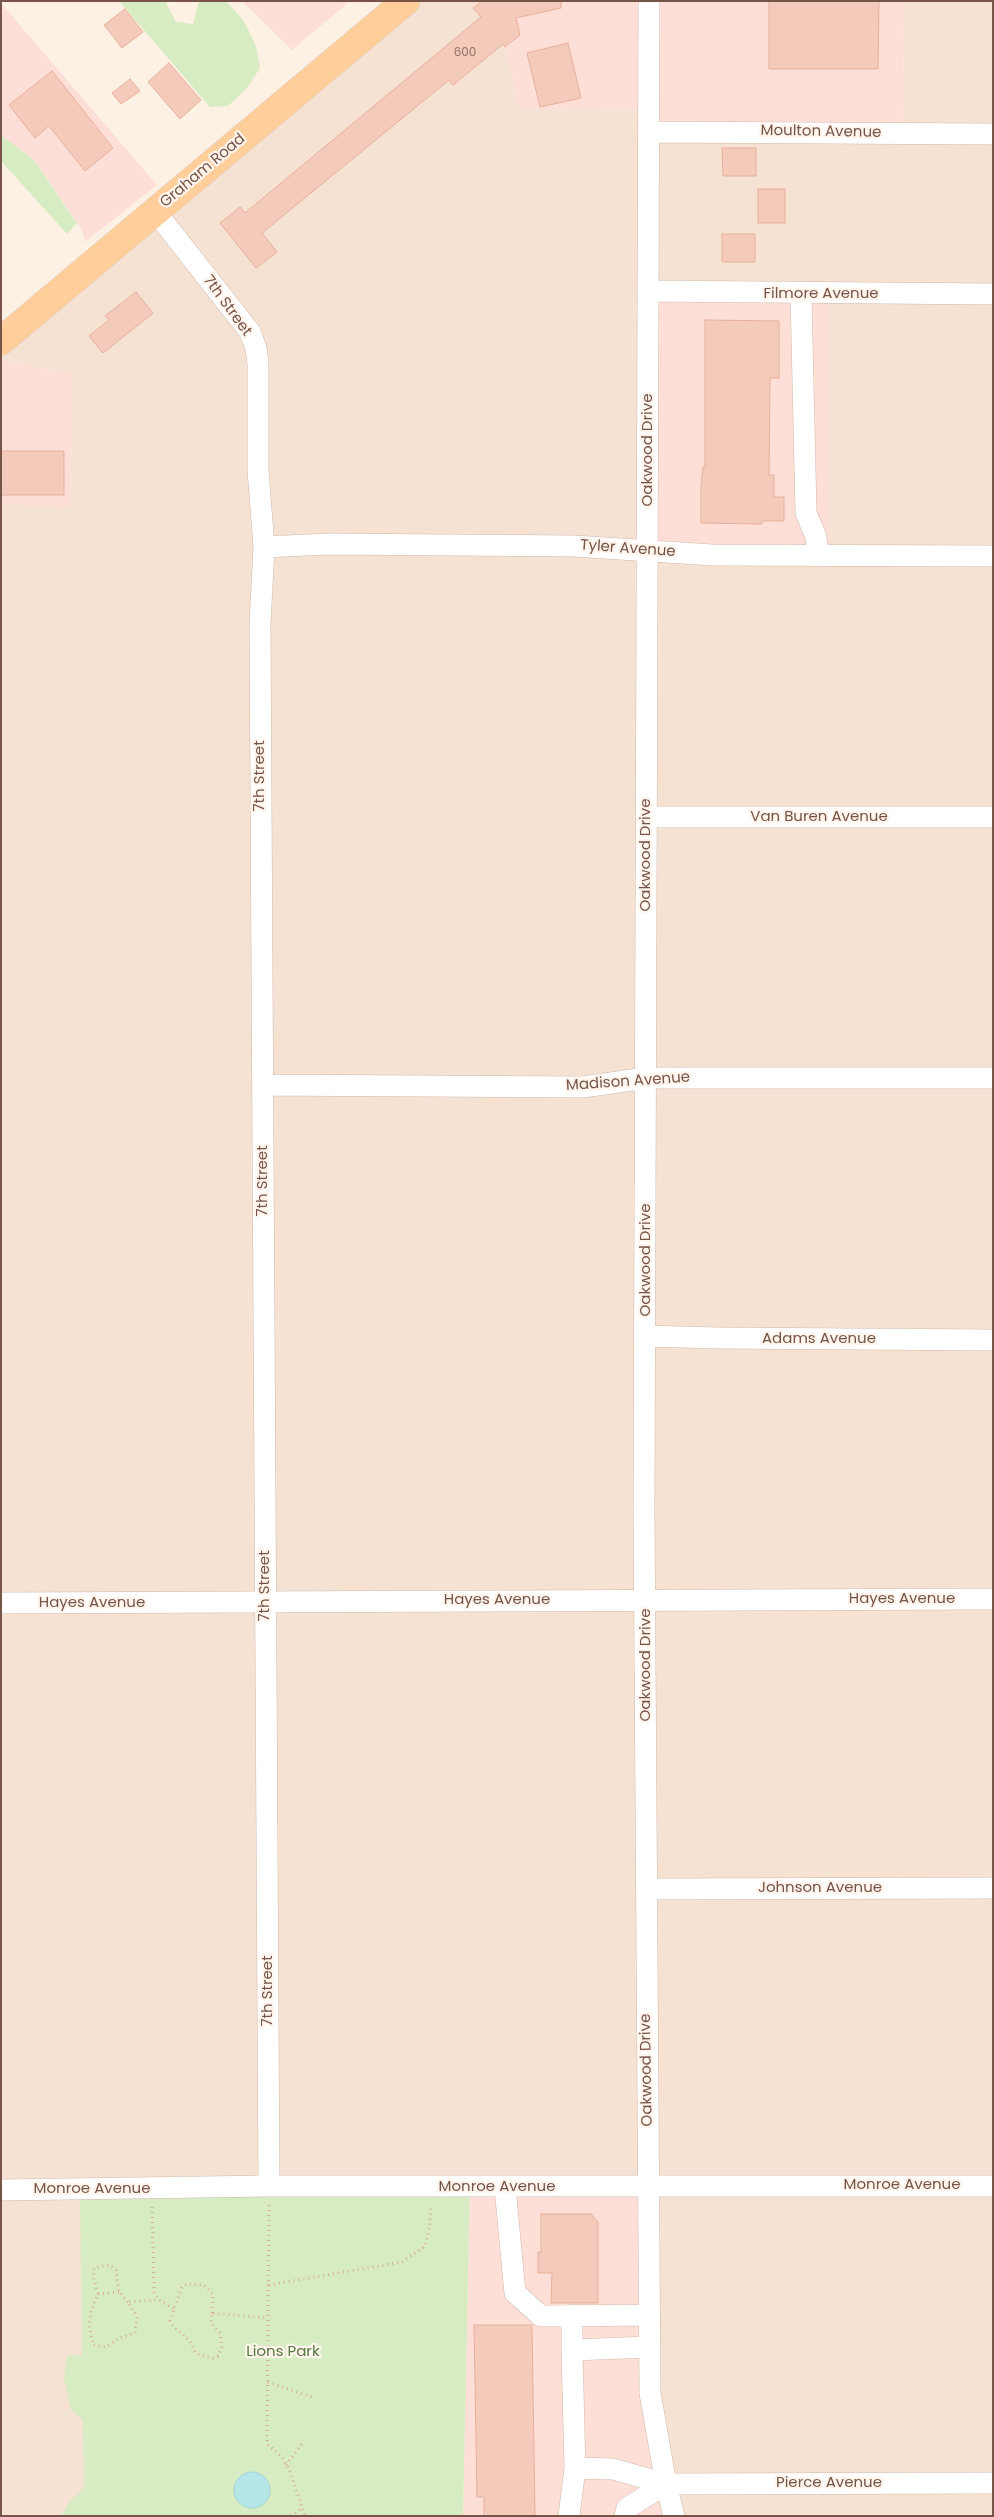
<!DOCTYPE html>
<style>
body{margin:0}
#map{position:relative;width:994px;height:2517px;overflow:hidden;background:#fdf1e4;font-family:Poppins,sans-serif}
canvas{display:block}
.frame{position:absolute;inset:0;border:2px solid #775448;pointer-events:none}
</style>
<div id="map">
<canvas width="994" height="2517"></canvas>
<div class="frame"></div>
</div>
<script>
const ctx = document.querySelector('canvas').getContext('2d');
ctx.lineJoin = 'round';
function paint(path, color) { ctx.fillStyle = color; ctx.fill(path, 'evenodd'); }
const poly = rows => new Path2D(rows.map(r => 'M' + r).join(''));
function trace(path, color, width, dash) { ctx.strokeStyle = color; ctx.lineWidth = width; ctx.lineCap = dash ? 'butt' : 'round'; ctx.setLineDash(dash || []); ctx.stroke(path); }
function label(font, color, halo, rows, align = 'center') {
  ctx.font = font + ' Poppins,sans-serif'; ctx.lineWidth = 4.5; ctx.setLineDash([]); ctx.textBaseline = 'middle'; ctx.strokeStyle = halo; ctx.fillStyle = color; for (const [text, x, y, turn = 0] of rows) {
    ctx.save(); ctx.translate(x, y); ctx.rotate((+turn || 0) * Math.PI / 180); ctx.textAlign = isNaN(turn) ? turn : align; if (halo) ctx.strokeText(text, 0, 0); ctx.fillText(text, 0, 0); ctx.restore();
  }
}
paint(poly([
 [407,1,470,1,507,53,519,109,649,110,904,133,903,1,993,1,993,2516,674,2516,666,2484,648,2186,340,2187,84,2516,1,2516,1,505,70,505,73,375,1,360,1,341]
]), '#f5e2d2');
paint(poly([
 [242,1,350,1,292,50],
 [470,1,903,1,904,133,649,132,648,110,519,109,507,53],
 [1,3,157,185,85,242,82,230,34,160,1,135],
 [648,291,827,294,830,555,648,550],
 [1,360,73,375,70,506,1,505],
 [648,2186,650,2393,674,2516,463,2516,470,2187]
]), '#fedfd7');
paint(poly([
 [119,1,165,1,176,22,193,24,199,1,226,1,244,21,256,46,260,68,247,88,228,106,210,107],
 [1,135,34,160,77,223,67,234,1,161],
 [470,2187,463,2516,61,2516,69,2502,84,2488,83,2420,71,2410,64,2378,67,2356,82,2355,80,2189]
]), '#d7ecc2');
const water = poly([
 '234 2490a18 18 0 1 1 36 0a18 18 0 1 1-36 0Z'
]);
paint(water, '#b7e6e8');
trace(water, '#9dd7da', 1);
const building = poly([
 [482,1,561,1,561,8,516,18,520,35,505,47,503,44,453,85,449,80,262,233,277,252,256,268,220,223,240,207,245,213,481,17,473,8,482,1],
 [769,1,879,1,878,69,769,69,769,1],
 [125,9,143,32,122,48,104,25,125,9],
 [568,43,581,98,540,107,527,53,568,43],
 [169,63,201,100,180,119,148,82,169,63],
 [52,71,113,148,85,171,49,126,35,138,9,105,52,71],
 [130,79,140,91,121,104,112,93,130,79],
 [722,148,756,148,756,176,723,176,722,148],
 [758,189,785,189,785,223,758,223,758,189],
 [722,234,755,234,755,262,722,262,722,234],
 [136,292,153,313,103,353,89,336,109,320,105,316,136,292],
 [705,320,779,321,779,378,770,378,769,475,774,475,774,497,784,497,784,521,762,521,762,524,701,523,701,485,703,467,705,467,705,320],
 [1,451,64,451,64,495,1,495,1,451],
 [541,2214,591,2214,598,2222,598,2303,551,2303,552,2273,538,2273,538,2252,541,2252,541,2214],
 [474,2325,532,2325,535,2516,484,2516,484,2497,477,2497,474,2325]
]);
paint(building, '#f4cbba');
trace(building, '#e8af9a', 1);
const minor = poly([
 [649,1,644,1511,650,2393,666,2484,674,2516],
 [649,132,993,134],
 [155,211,250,332,256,348,258,363,258,470,264,547,260,624,269,2186],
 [648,291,993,294],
 [801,294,806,513,816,537,818,555],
 [264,547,329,544,574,546,712,555,993,556],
 [646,817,993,817],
 [263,1085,583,1087,646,1078,993,1078],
 [645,1336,718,1338,993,1340],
 [1,1603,993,1599],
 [647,1889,993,1888],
 [505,2187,515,2293,541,2316,649,2315],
 [1,2190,269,2186,993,2186],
 [572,2315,572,2350,650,2347],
 [575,2468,613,2469,666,2484,993,2483],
 [569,2516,575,2468,572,2350],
 [625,2516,627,2508,666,2484]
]);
const major = poly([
 [1,341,406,1]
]);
trace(minor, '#d1b9ac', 22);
trace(major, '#d9cfcc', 29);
trace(poly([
 [269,2205,267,2444,282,2457,289,2469,305,2516],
 [152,2207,154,2292,159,2300,174,2309],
 [269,2285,402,2262,425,2246,430,2225,431,2206],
 [98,2294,119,2292],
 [128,2302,119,2292,116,2270,109,2265,94,2268,93,2276,98,2294,91,2311,89,2324,93,2345,106,2347,119,2338,135,2333,137,2317,128,2302,159,2300],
 [212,2313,213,2294,204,2285,187,2284,182,2287,170,2321,174,2327,190,2341,195,2352,199,2355,213,2358,218,2356,222,2348,220,2333,211,2323,212,2313,268,2318],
 [268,2382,315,2398],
 [286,2465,304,2441],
 [291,2516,302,2508]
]), '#d9ae9d', 3, [1, 4]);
trace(minor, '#fff', 21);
trace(major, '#ffce9a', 28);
label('12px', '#967264', null, [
 ["600",465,53]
]);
label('15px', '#775448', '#fff5ec', [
 ["Moulton Avenue",821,132,1],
 ["Graham Road",203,171,-40],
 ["Filmore Avenue",821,294],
 ["7th Street",227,306,54],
 ["Oakwood Drive",648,450,-90],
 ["Tyler Avenue",628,549,4],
 ["7th Street",260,776,-90],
 ["Van Buren Avenue",819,817],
 ["Oakwood Drive",646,855,-90],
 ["Madison Avenue",628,1082,-4],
 ["7th Street",263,1181,-90],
 ["Oakwood Drive",646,1260,-90],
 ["Adams Avenue",819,1339],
 ["7th Street",265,1586,-90],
 ["Hayes Avenue",902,1599],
 ["Hayes Avenue",497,1600],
 ["Hayes Avenue",92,1603],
 ["Oakwood Drive",646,1665,-90],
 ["Johnson Avenue",820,1888],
 ["7th Street",268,1991,-90],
 ["Oakwood Drive",647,2070,-91],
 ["Monroe Avenue",902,2185],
 ["Monroe Avenue",497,2187],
 ["Monroe Avenue",92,2189],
 ["Pierce Avenue",829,2483]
]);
label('15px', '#54783d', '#fff5ec', [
 ["Lions Park",283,2352]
]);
</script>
